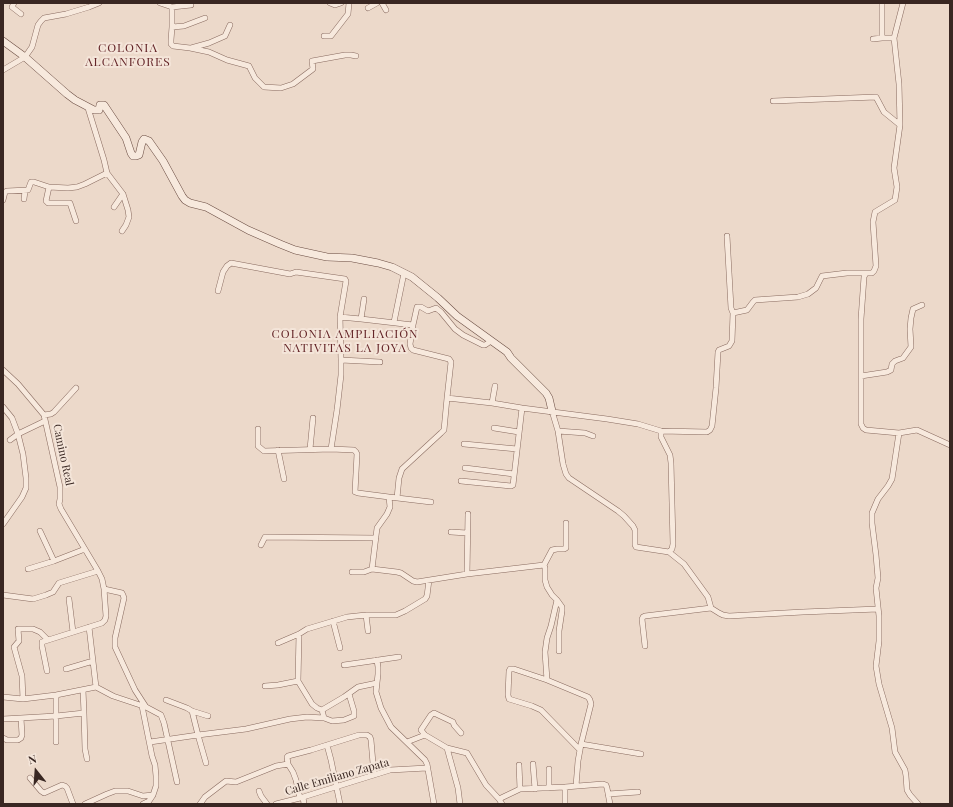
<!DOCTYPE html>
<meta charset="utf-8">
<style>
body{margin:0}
#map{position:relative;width:953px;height:807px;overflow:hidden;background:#ecd9ca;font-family:"Playfair Display",serif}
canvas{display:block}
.frame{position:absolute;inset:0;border:4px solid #392722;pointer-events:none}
.north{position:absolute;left:16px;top:751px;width:40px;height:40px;-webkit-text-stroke:3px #f4e5d9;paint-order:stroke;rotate:343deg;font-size:11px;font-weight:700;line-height:16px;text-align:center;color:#392722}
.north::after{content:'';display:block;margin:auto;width:14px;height:18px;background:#392722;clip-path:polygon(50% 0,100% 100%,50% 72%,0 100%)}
</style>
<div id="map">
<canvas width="953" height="807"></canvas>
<div class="frame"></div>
<div class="north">N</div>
</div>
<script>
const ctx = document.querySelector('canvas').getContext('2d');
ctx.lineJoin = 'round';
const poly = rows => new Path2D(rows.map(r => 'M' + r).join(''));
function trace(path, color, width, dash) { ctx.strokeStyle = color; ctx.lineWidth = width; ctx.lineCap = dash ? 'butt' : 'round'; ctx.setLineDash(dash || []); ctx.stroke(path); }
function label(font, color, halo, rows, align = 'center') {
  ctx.font = font + ' "Playfair Display",serif'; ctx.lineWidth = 4; ctx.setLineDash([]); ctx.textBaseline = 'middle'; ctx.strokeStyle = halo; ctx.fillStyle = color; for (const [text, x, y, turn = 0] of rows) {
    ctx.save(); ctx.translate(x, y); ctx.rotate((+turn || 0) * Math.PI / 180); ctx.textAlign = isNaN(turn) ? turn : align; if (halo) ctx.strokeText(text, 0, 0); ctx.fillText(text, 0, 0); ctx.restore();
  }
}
const street = poly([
 [14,3,12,7,21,14],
 [160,3,172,7,191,5],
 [330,3,335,5,341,3],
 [382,3,386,10],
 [882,3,882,38,894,38],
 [172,7,172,27,171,40,171,44,173,46,190,48,209,52,227,60,249,66,255,78,264,87,281,88,293,84,313,69,312,61,345,55,351,55,356,56],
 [368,8,377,3],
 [172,27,184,26,205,18],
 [324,36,331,36,348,14,349,3],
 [873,39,882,38],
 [191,48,209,43,225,36,230,25],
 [3,70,25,57,32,47,38,25,41,21,44,18,66,14,89,7,99,3],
 [773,101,876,97,884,112,900,125,894,168,897,187,895,200,875,212,873,222,876,266,874,271,872,273,866,273,864,277,861,319,861,424,863,428,866,430,899,433],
 [88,108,104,160,107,173,123,194,128,210,129,217,126,225,122,231],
 [900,125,899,84,894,38,903,3],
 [49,187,46,201,48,203,70,203,76,221],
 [24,199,25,191],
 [3,200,5,192,7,191,28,190,31,182,34,182,49,187,68,188,77,187,85,184,107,173],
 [114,207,123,194],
 [727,236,731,308,733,313],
 [218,291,223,272,227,266,231,263,290,274,296,272,345,279,346,281,340,317,341,360,341,375,337,410,331,449,354,450,356,452,357,454,355,492,358,493,389,497,390,507,387,514,377,528,372,569,397,572,401,573,413,581,417,582,467,574,544,565,545,568,545,580,547,587,552,595,557,600,551,626,547,638,545,652,547,680],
 [340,317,361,319,413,325,410,344,411,348,413,350,449,359,451,362,447,398,492,403,522,408,607,419,638,424,661,431],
 [361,319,364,299],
 [394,322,404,273],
 [413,325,417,307,421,307,428,311,436,308,441,312,455,329,463,335,483,345,485,345,491,341],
 [341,360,380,362],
 [3,370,18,384,44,415,60,487,60,499,59,504,61,509,98,571,102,579,104,589,106,616,105,620,102,623,42,642,42,646,47,671],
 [861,376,887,372,891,370,892,364,895,361,903,358,911,347,910,329,911,318,913,309,922,305],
 [492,403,495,386],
 [3,407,12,418,18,434,23,454,26,478,26,488,22,497,3,524],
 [552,411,558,431,563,464,566,474,569,478,618,511,624,516,633,526,635,530,635,545,636,547,669,552,684,564,708,597,711,608,719,613,723,615,729,616,803,612,878,609],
 [44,415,51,414,54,412,76,388],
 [494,428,519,432],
 [258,429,258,446,264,451,331,449],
 [558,431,585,433,593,436],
 [10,440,18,434,45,421],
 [464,444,517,449],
 [310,449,313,418],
 [278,450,284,479],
 [465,468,514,474],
 [461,481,511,486,513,485,522,408],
 [389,497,431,502],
 [397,498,399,478,402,469,441,433,444,430,447,398],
 [40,531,54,561],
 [451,532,467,533],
 [261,545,265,537,376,538],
 [669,552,672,549,673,544,671,463,670,455,661,437,661,431,707,432,710,430,712,426,716,388,718,352,719,350,729,346,732,341,733,313,747,310,753,302,755,300,798,297,808,294,816,288,822,276,847,273,866,273],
 [544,565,552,550,557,549,564,549,566,548,566,523],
 [28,569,54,561,85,549],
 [352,572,364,572,372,569],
 [467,574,468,514],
 [104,589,122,593,123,595,124,598,115,638,115,647,135,690,146,707],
 [3,595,33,599,46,595,53,592,59,583,98,571],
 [69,599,73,632],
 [557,600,562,607,562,611,559,631,559,651],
 [366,615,368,631],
 [333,621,340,648],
 [89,627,96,687],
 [299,634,298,681,312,704,317,708,322,710,324,718],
 [278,643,299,634,307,629,347,617,366,615,396,615,405,611,425,599,427,596,429,580],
 [645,646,642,619,643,617,645,616,711,608],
 [377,660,378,667,378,674,376,692,381,708,391,727,425,760,427,764,434,804],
 [344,665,399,657],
 [66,669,93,661],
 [265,686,278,685,298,681],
 [96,687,113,696,146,707,161,715,164,723,177,782],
 [3,697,23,699,56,695,96,687],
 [23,699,22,676,14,647,19,641,18,629,33,629,40,632,48,640],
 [166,700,187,708,192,711,208,716],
 [142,706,152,756,155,765,156,776,156,786,153,795,149,801,143,804],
 [322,710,344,697,358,687,377,683],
 [192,711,198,735,206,763],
 [84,713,85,749,87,759],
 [3,719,56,716,84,713,83,690],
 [461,733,454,725,453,722,434,713,431,715,421,730,425,735,447,748,467,753,486,785,499,799,502,804],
 [3,738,7,740,18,740,21,738,22,735,21,718],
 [56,742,56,695],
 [150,742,198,735,246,729,290,719,307,717,324,718,332,721,344,720,354,716,354,711,349,694],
 [407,742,425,735],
 [581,744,641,754],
 [327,745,331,760,340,804],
 [447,748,458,788,460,804],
 [288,764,293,772,296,780,300,798],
 [533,764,535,789],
 [519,765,520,789],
 [30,778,41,791,44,793,62,785,65,786,67,788,73,804],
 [576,786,578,761,580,750,581,744,591,704,590,700,588,697,547,680,514,669,510,669,509,671,508,695,509,699,532,706,541,710,580,750],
 [565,787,565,804],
 [549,788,549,769],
 [259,791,261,796,267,804],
 [608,794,638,792],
 [303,797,304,804],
 [499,799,520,789,565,787,603,784,606,785,607,788,610,804],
 [85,804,107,794,115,791,128,791,143,796,153,795],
 [200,804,205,797,226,781,236,782,276,766,288,764,287,757,288,756,311,750,359,735,367,735,370,737,371,740,374,775],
 [276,804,300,798,390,770,427,768],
 [918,804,910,795,907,790,906,776,905,770,895,752,892,728,879,684,876,666,879,641,879,616,876,588,878,578,876,555,872,523,872,513,878,499,888,486,892,479,899,433,917,430,950,445]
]);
const secondary = poly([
 [3,41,25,57,67,94,75,100,94,110,99,110,100,105,104,105,126,138,131,153,133,156,136,156,139,155,142,142,144,139,149,141,163,161,182,196,185,200,190,203,206,207,248,230,280,244,295,250,327,257,352,258,378,263,392,267,412,277,438,298,457,316,507,352,511,358,546,393,549,398,552,411]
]);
trace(street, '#886a5f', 6);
trace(secondary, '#6a4c42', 8);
trace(street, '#f7e9dd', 5);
trace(secondary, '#f7e9dd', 7);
label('11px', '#392722', '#f4e5d9', [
 ["Camino Real",63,455,78],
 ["Calle Emiliano Zapata",337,777,-16]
]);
ctx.letterSpacing = '1px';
label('12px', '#632427', '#f4e5d9', [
 ["COLONIA",128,48],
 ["ALCANFORES",128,62],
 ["COLONIA AMPLIACIÓN",345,334],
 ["NATIVITAS LA JOYA",345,348]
]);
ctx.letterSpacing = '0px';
</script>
